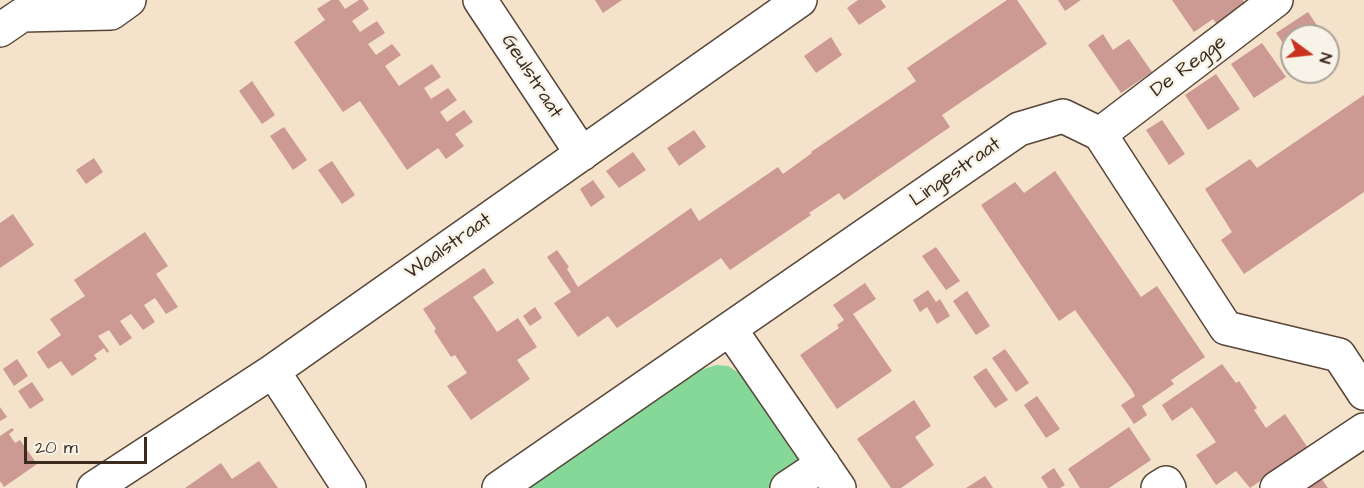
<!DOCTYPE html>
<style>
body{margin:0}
#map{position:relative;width:1364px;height:488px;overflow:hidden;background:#f4e2cb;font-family:"Architects Daughter",sans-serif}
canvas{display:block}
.north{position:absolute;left:1280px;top:24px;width:60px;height:60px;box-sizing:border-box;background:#f7f3e8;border:2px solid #aca397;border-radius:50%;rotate:105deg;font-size:16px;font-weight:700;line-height:24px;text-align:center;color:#3b2a1e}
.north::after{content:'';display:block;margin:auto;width:21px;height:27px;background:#c8321e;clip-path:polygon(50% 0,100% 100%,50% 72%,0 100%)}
.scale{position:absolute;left:24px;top:437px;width:123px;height:27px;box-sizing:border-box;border:3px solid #3b2a1e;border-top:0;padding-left:8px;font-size:18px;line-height:21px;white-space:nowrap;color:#3b2a1e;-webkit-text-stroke:4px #f7f3e8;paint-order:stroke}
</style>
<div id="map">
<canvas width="1364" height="488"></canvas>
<div class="north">N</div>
<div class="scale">20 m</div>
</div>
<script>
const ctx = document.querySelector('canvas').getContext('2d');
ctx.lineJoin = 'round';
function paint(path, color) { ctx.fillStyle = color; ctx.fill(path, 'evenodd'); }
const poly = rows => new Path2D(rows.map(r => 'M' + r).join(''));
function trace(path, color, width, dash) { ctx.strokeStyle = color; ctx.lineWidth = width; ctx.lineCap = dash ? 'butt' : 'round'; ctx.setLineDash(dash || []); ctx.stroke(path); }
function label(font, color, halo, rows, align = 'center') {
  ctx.font = font + ' "Architects Daughter",sans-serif'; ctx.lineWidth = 5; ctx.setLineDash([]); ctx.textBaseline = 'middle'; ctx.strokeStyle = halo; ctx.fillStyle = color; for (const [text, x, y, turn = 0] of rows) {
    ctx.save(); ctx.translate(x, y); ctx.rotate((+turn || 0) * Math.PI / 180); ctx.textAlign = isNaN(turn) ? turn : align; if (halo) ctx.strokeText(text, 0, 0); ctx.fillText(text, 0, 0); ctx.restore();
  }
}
paint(poly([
 [716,365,728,366,744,376,777,429,795,455,804,462,780,488,529,488,701,370]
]), '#86d899');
paint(poly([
 [331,0,339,0,345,9,359,0,363,0,369,9,352,21,360,32,377,21,385,33,368,44,376,55,392,44,401,55,385,66,399,86,432,64,441,77,424,88,431,99,448,88,457,100,440,112,447,122,464,110,473,122,455,134,464,146,446,159,438,148,407,170,360,101,343,112,294,42,325,20,317,9],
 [595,0,622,0,603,13],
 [858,0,881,0,886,7,859,25,847,8],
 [1007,0,1017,0,1047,44,942,115,950,127,844,200,839,193,809,213,811,215,730,270,721,258,617,328,608,316,578,337,554,303,571,292,547,257,557,250,569,267,567,269,578,287,691,208,699,221,778,167,783,174,812,153,811,152,916,81,907,68],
 [1058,0,1081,0,1065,11],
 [1172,0,1243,0,1248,8,1219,27,1213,19,1194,32],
 [1308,12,1324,36,1292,36,1292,56,1276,33],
 [1103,34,1113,50,1129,39,1152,72,1121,93,1088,45],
 [831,37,842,55,816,73,804,56],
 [1262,43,1286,77,1254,98,1231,64],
 [1216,74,1240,109,1208,130,1185,95],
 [252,81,275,115,262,124,239,91],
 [1364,95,1364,192,1244,274,1221,240,1232,232,1205,189,1250,159,1257,168],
 [1162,120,1185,154,1169,165,1146,130],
 [284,127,307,160,293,170,270,136],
 [694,130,706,147,679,166,667,148],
 [633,152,646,170,619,188,606,171],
 [94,158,103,172,86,184,76,170],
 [332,161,355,195,342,204,318,170],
 [1055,171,1141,297,1157,286,1205,357,1171,380,1174,384,1142,406,1147,415,1134,424,1121,405,1135,396,1132,390,1075,310,1059,321,981,205,1015,182,1024,193],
 [593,180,605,197,591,207,580,189],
 [13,214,34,245,0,268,0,223],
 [145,232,168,266,156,274,178,307,166,314,155,298,144,305,155,322,143,330,131,314,120,321,132,338,120,346,109,330,98,336,109,351,107,353,104,348,94,355,97,359,72,376,61,361,48,369,37,352,61,335,50,319,85,296,74,280],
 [936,247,960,281,946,290,922,256],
 [484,268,494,283,473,297,485,314,497,332,518,318,537,347,517,360,530,379,471,420,447,386,467,373,455,355,451,357,434,331,436,329,423,309],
 [865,283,876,299,853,314,892,371,837,409,800,355,839,328,837,325,844,320,833,305],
 [928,290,936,302,940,299,950,316,937,324,927,307,920,312,913,300],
 [967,291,990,326,976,335,953,301],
 [535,307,542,318,530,326,523,316],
 [1005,349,1029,383,1016,392,992,358],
 [17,359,28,376,14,386,3,369],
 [1222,364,1236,383,1239,381,1257,408,1254,410,1266,428,1285,414,1308,448,1250,488,1236,471,1216,485,1196,455,1216,442,1192,407,1172,421,1162,405],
 [986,368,1008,400,995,408,973,377],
 [32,382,44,400,30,409,18,391],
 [1037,396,1060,429,1046,438,1024,405],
 [914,400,931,426,915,437,934,465,901,488,891,488,857,439],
 [0,407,7,417,0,421],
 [1129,427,1151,460,1109,488,1080,488,1068,469],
 [12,428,14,430,9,434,15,443,20,440,37,464,4,487,0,481,0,436],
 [259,461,278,488,185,488,221,463,232,479],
 [1054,468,1065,485,1060,488,1048,488,1041,477],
 [1319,475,1328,488,1303,488],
 [985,476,993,488,966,488]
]), '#cc9993');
const minor = poly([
 [480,0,582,154],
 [0,30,22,15,111,13,129,0],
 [1100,134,1276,0],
 [730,329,839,488],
 [273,371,349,488],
 [94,488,273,371,800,0],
 [499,488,1019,129,1063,116,1100,134,1226,328,1339,355,1364,393],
 [787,488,823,464],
 [1158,488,1166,483,1169,488],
 [1277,488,1364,430]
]);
trace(minor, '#574638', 36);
trace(minor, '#fff', 33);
label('20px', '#3b2a1e', '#f7f3e8', [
 ["De Regge",1189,67,-37],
 ["Geulstraat",531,77,57],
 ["Lingestraat",956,173,-35],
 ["Waalstraat",449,247,-35]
]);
</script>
